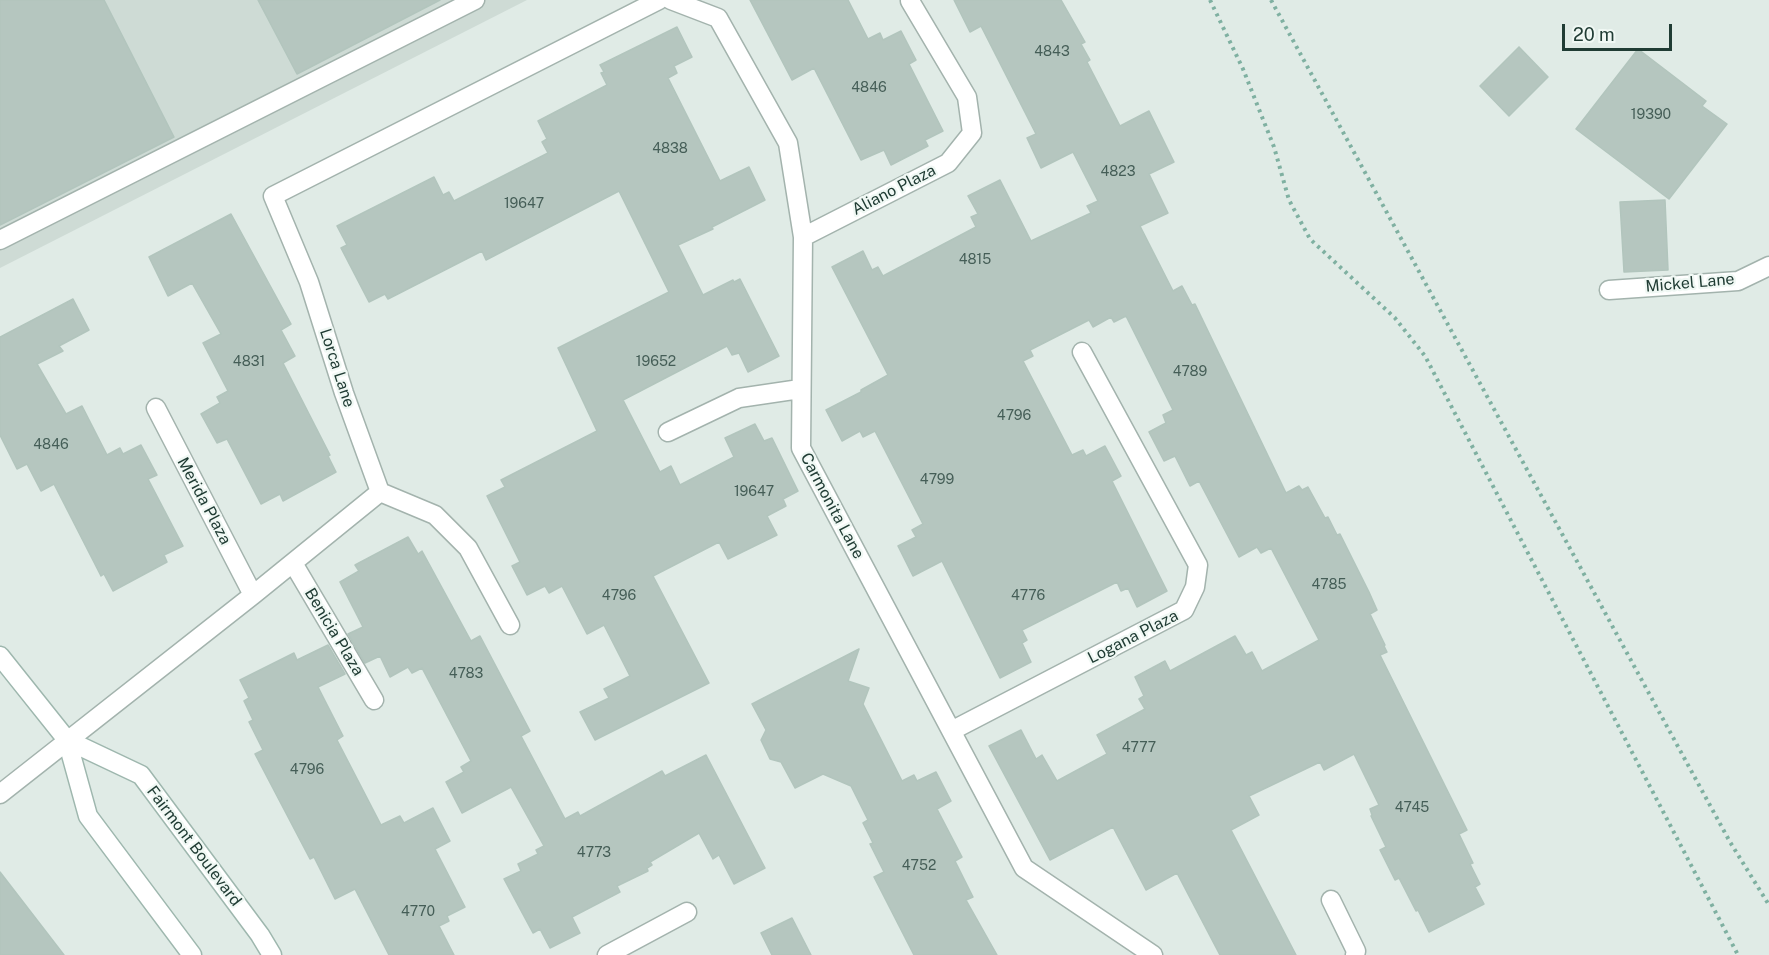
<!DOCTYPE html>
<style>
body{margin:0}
#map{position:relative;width:1769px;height:955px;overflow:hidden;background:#e0ebe6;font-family:"Public Sans",sans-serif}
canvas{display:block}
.scale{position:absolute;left:1562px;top:24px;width:110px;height:27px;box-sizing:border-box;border:3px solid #203c34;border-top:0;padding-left:8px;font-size:18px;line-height:21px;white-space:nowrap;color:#203c34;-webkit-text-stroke:4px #f0f8f4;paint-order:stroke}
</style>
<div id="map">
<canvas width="1769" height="955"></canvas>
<div class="scale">20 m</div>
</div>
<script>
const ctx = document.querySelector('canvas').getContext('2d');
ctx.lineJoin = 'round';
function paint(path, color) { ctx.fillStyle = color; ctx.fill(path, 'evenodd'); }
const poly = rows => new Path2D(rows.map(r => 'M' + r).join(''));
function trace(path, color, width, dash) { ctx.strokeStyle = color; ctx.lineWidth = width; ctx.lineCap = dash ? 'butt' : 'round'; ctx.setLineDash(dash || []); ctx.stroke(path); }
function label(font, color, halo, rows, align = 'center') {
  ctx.font = font + ' "Public Sans",sans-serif'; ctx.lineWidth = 4.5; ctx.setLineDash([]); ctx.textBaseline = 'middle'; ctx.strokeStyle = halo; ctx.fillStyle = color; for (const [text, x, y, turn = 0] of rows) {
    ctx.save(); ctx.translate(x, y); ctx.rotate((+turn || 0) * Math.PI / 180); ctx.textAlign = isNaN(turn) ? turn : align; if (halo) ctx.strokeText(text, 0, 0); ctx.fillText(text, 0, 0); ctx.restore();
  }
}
paint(poly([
 [0,0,527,0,0,268]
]), '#cedbd5');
const building = poly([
 [0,0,104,0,174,137,0,225,0,0],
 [258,0,440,0,297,74,258,0],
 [750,0,848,0,868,39,880,33,883,40,901,31,916,60,909,64,943,131,925,140,928,146,891,165,884,150,861,160,814,68,792,80,750,0],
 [954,0,1061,0,1085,42,1081,44,1090,60,1087,62,1120,126,1149,111,1174,162,1149,174,1168,213,1140,226,1173,291,1182,286,1192,305,1195,304,1286,493,1299,486,1302,490,1308,487,1325,518,1328,517,1337,535,1340,534,1369,592,1377,610,1370,614,1385,645,1384,646,1387,652,1380,655,1467,830,1459,834,1473,863,1470,864,1480,884,1475,887,1484,904,1429,932,1418,910,1416,911,1399,878,1395,880,1380,850,1386,847,1371,816,1372,815,1370,809,1379,805,1354,754,1324,770,1320,762,1249,796,1259,815,1231,830,1296,955,1220,955,1177,873,1146,890,1113,827,1050,860,989,746,1021,730,1036,759,1042,755,1057,781,1107,754,1097,735,1145,709,1139,699,1144,696,1135,677,1165,661,1170,671,1235,636,1246,655,1252,652,1262,671,1319,640,1271,548,1261,553,1257,547,1239,557,1199,481,1190,486,1175,456,1164,461,1149,432,1166,423,1163,415,1173,410,1126,316,1114,322,1111,317,1093,327,1089,320,1030,350,1033,356,1023,361,1072,455,1083,450,1086,456,1105,446,1121,476,1112,481,1167,591,1137,607,1128,588,1121,591,1117,582,1022,630,1027,640,1022,643,1031,662,1000,678,942,561,913,576,898,546,916,537,912,530,923,524,875,431,863,437,860,431,842,441,826,410,861,392,861,390,888,375,832,267,863,251,872,270,878,267,883,276,976,227,971,217,978,214,968,196,1000,180,1031,241,1091,213,1087,206,1098,201,1073,152,1041,168,1027,138,1036,134,981,26,970,32,954,0],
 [677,27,692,57,674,66,677,73,668,78,720,181,749,167,765,200,712,227,713,229,678,245,703,295,733,280,734,282,740,279,779,356,748,372,739,353,732,355,727,346,623,400,660,472,671,466,680,485,734,457,725,438,755,424,764,441,772,438,798,491,783,499,786,506,767,516,777,535,728,559,719,542,653,576,709,683,595,740,580,712,609,698,604,689,630,676,604,625,587,634,562,586,549,593,545,586,527,595,512,566,520,562,487,496,505,487,501,480,597,431,558,348,669,292,619,191,486,260,482,251,388,299,385,294,369,302,341,248,347,245,337,226,434,177,443,195,449,192,454,201,548,153,542,142,547,139,538,121,607,85,601,73,604,72,600,65,677,27],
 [1519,47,1548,77,1509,116,1480,86,1519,47],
 [1638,49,1706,101,1702,106,1727,124,1669,199,1576,129,1638,49],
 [1665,200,1668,270,1624,272,1620,202,1665,200],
 [231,214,291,324,281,330,295,356,283,363,330,455,328,456,336,472,283,501,280,494,261,504,227,439,217,443,201,414,220,403,217,397,228,391,203,343,221,334,192,283,168,296,149,257,231,214],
 [73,299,89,330,59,346,63,351,37,364,66,414,82,406,107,455,120,448,123,454,141,445,157,475,148,479,183,546,164,555,167,562,113,591,104,574,101,576,54,484,41,491,27,464,17,469,0,435,0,337,73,299],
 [408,537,418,554,422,551,471,641,480,636,530,731,521,736,565,819,578,812,580,816,662,771,665,776,706,755,765,868,734,884,719,855,713,859,699,833,650,862,652,865,647,868,648,871,617,886,620,892,572,917,580,933,550,948,540,929,533,933,504,879,521,871,518,864,538,854,536,850,544,846,511,787,462,813,446,782,464,772,461,767,471,761,422,668,412,673,408,667,390,677,380,656,365,663,348,634,363,627,340,582,359,571,355,565,408,537],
 [328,645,345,674,318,687,343,736,337,740,381,825,400,816,404,823,433,808,450,841,435,849,465,907,447,916,449,921,439,926,454,955,389,955,355,889,335,899,314,857,310,859,255,754,263,750,249,722,253,720,244,701,249,698,240,680,294,653,297,660,328,645],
 [859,649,848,681,869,688,863,704,902,781,914,775,917,781,936,772,951,801,937,809,962,857,955,861,973,897,966,900,997,955,914,955,874,877,884,872,870,844,873,843,863,823,868,820,851,786,823,774,795,788,781,762,770,759,761,740,766,730,752,704,859,649],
 [0,872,64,955,0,955,0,872],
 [792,918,811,955,772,955,761,933,792,918]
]);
paint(building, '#b5c6bf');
trace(building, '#b2c5bd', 1.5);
const lane = poly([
 [0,240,475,0]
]);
const street = poly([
 [671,0,718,18,788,143,803,237,801,448,1024,868,1153,955],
 [803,237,948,163,972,133,967,97,910,1],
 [1609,290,1738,281,1769,266],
 [156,408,253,595],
 [668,432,739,398,800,389],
 [380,492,344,393,309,282,273,196,659,0],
 [380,492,435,515,468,548,510,625],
 [293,563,374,700],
 [953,730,1184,610,1195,587,1198,565,1082,352],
 [0,794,253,595,380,492],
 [1331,900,1356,951,1355,955],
 [607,955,687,912]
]);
const secondary = poly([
 [0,656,67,740,88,816,192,955],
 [67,740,141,775,260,935,272,955]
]);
trace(lane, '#a3b3ad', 21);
trace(street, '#a3b3ad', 21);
trace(secondary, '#9eb7ae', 21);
trace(poly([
 [1210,0,1243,69,1274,147,1289,200,1310,239,1395,318,1425,356,1738,955],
 [1271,0,1730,842,1769,905]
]), '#7fb0a1', 4, [3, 4.5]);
trace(lane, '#fff', 18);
trace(street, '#fff', 18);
trace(secondary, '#fff', 18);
label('14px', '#455e57', null, [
 ["4843",1052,52],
 ["4846",869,88],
 ["19390",1651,115],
 ["4838",670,149],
 ["4823",1118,172],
 ["19647",524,204],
 ["4815",975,260],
 ["4831",249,362],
 ["19652",656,362],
 ["4789",1190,372],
 ["4796",1014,416],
 ["4846",51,445],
 ["4799",937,480],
 ["19647",754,492],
 ["4785",1329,585],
 ["4796",619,596],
 ["4776",1028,596],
 ["4783",466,674],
 ["4777",1139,748],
 ["4796",307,770],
 ["4745",1412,808],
 ["4773",594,853],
 ["4752",919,866],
 ["4770",418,912]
]);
label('16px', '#203c34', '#f0f8f4', [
 ["Aliano Plaza",894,190,-27],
 ["Mickel Lane",1690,283,-5],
 ["Lorca Lane",337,368,72],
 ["Merida Plaza",204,501,62],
 ["Carmonita Lane",832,506,62],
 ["Benicia Plaza",334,632,59],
 ["Logana Plaza",1133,637,-27],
 ["Fairmont Boulevard",194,846,53]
]);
</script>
